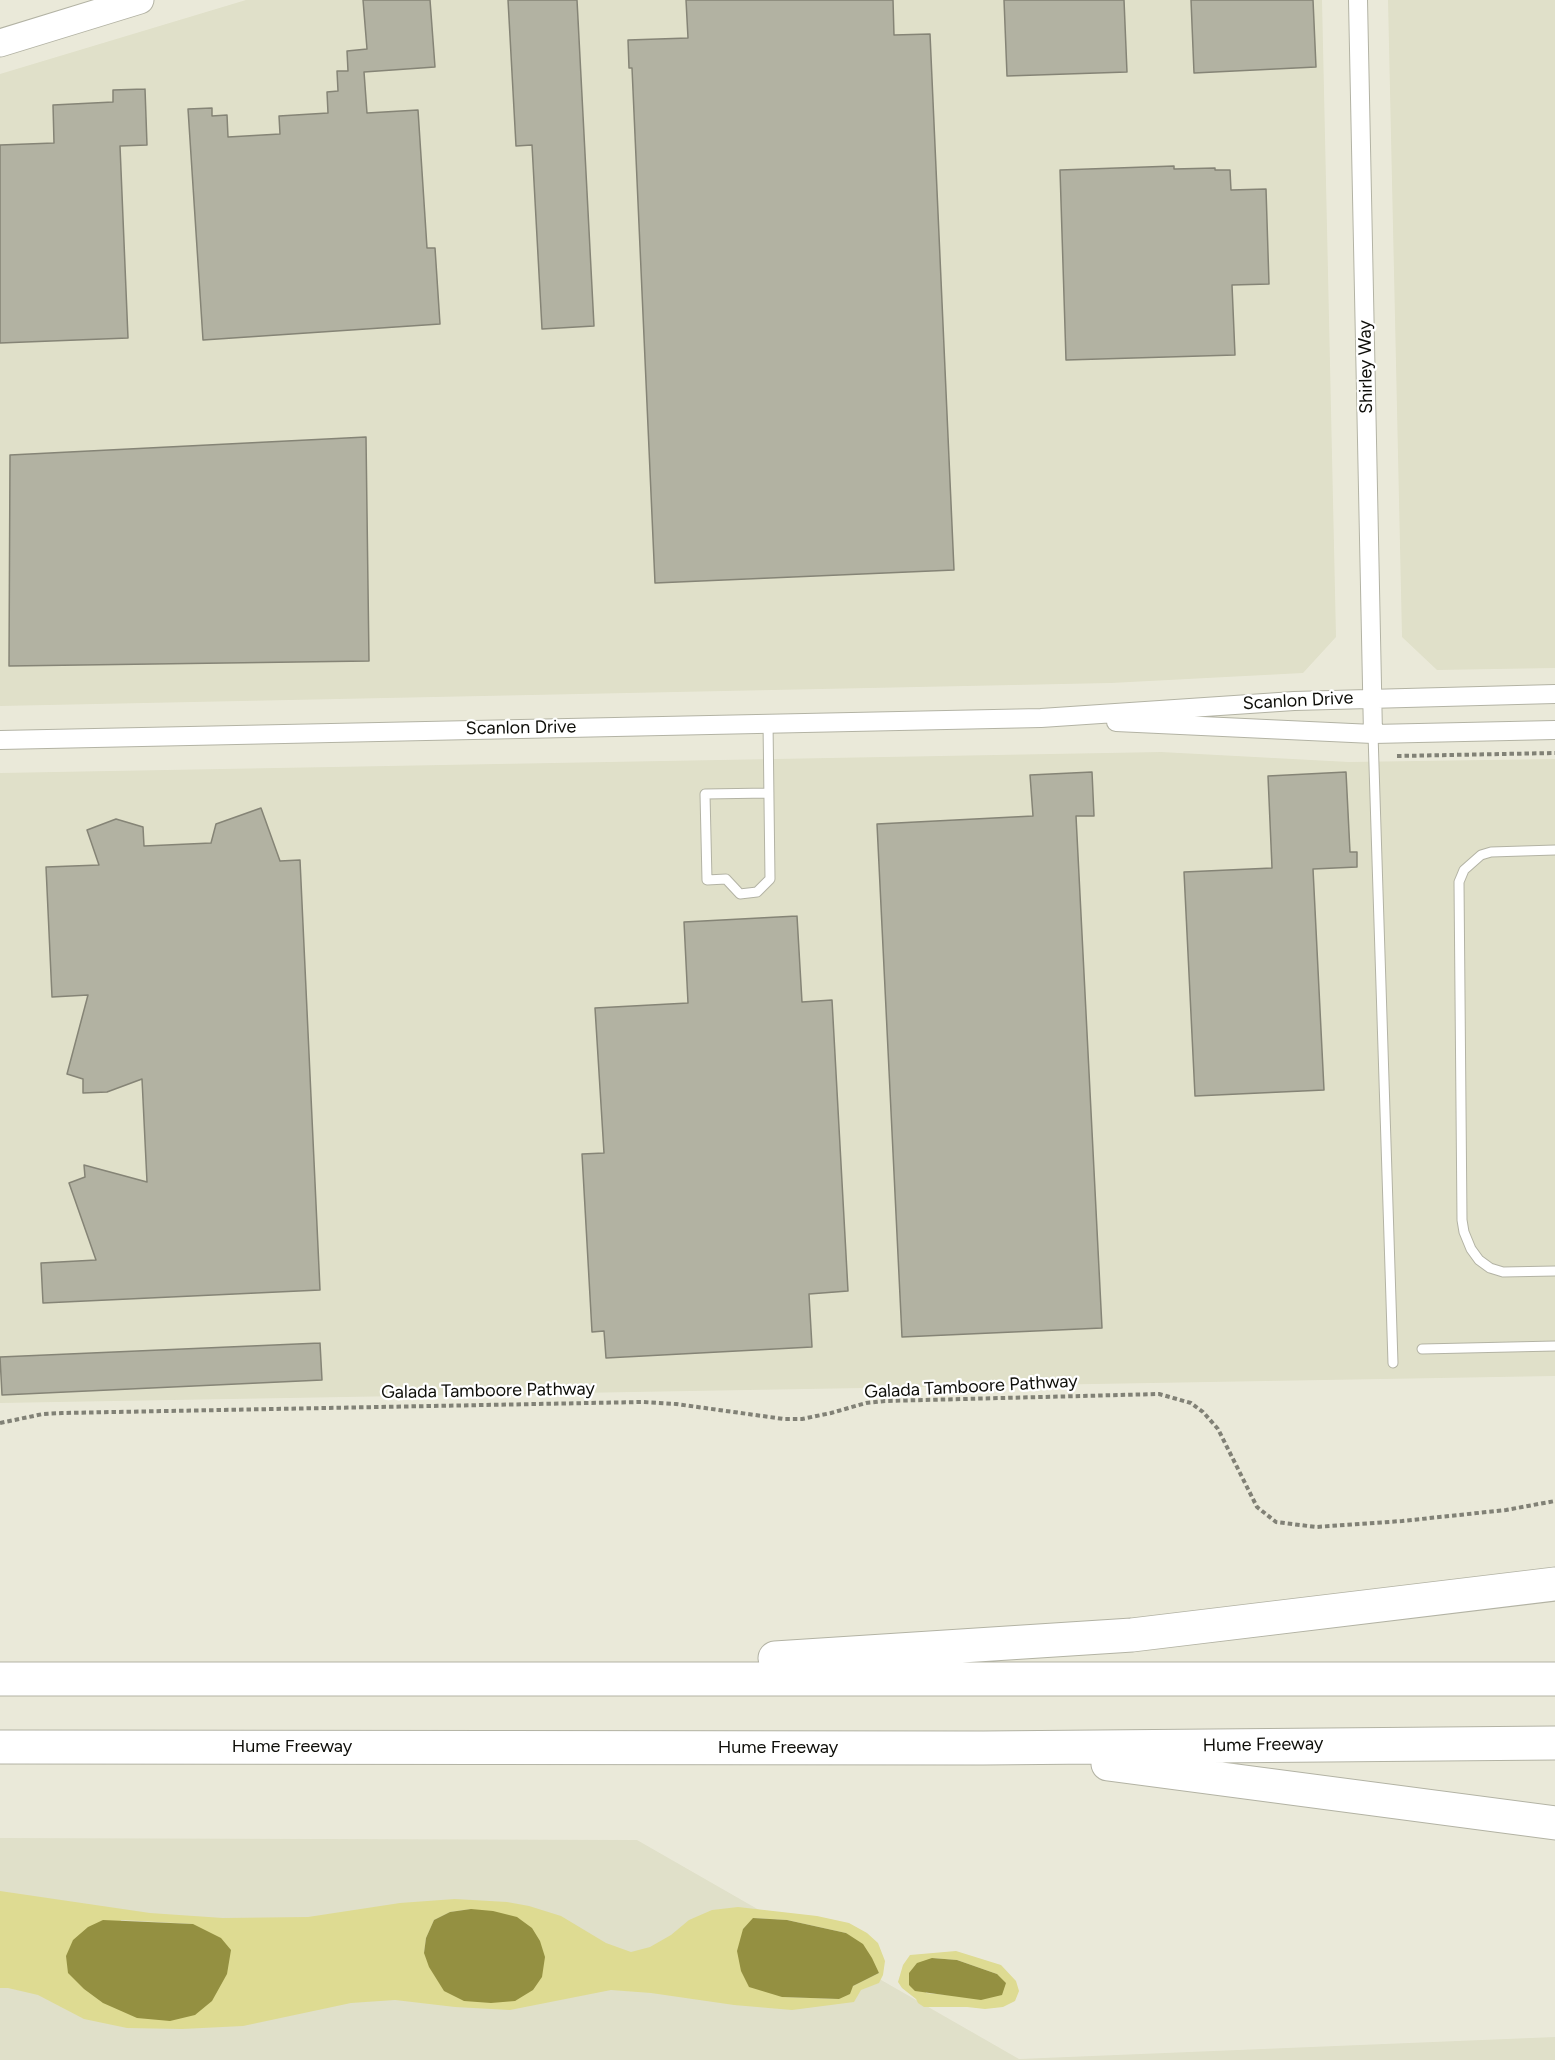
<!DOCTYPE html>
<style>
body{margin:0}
canvas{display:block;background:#eae9d9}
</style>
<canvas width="1555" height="2060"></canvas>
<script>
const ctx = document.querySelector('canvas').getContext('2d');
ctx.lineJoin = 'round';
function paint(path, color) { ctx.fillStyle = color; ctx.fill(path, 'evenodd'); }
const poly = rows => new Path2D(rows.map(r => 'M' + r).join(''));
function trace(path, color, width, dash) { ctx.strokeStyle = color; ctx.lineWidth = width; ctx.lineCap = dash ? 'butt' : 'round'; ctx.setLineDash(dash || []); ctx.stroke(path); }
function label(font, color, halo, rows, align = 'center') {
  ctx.font = font + ' Figtree,sans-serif'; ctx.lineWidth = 4.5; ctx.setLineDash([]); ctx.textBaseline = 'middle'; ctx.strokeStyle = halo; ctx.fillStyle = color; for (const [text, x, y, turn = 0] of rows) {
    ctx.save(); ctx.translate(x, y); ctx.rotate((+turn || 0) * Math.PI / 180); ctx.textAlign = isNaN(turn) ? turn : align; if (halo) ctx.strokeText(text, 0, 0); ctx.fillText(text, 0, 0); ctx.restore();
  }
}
paint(poly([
 [246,0,1322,0,1336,637,1303,673,1111,683,0,706,0,74],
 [1388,0,1555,0,1555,668,1437,670,1402,637],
 [1161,752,1349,762,1555,759,1555,1376,0,1403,0,773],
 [0,1838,637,1840,1019,2059,1555,2037,1555,2060,0,2060]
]), '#e0e0c9');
paint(poly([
 [0,1891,150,1913,223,1918,308,1917,400,1903,455,1899,507,1902,529,1906,561,1916,606,1943,631,1952,650,1947,671,1935,689,1920,712,1910,738,1907,817,1916,849,1923,867,1933,878,1943,885,1961,883,1975,879,1983,861,1990,854,2002,792,2010,734,2005,651,1993,611,1990,510,2010,455,2007,395,2000,351,2003,243,2026,182,2029,127,2028,84,2019,38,1995,8,1988,0,1988],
 [471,1909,424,1953,426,1938,434,1920,450,1912],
 [754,1918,787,1920,846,1933,879,1973,853,1986,839,1999,782,1997,743,1929],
 [121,1920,193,1924,103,2003],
 [956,1951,1001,1965,1016,1981,1019,1991,1015,2001,1003,2007,985,2009,967,2007,924,2007,918,2003,916,1999,902,1988,898,1982,903,1965,910,1955],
 [932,1958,957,1960,997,1974,949,1995,926,1993]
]), '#dedb92');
paint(poly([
 [471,1909,493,1911,517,1917,532,1928,540,1941,545,1957,542,1977,533,1990,515,2001,491,2003,464,2001,444,1991,429,1967,424,1953,426,1938,434,1920,450,1912],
 [753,1918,787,1920,846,1933,863,1944,872,1958,879,1973,853,1986,850,1994,839,1999,782,1997,749,1987,741,1971,737,1951,743,1929],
 [103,1920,193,1924,221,1938,231,1950,227,1974,212,2001,195,2015,170,2021,137,2018,103,2003,84,1989,68,1973,66,1956,73,1940,88,1927],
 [932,1958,957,1960,997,1974,1006,1983,1002,1995,981,2000,915,1991,909,1985,909,1973,917,1963]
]), '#949041');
const building = poly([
 [363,0,430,0,435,67,364,72,367,113,418,110,427,248,435,248,440,324,203,340,188,109,212,108,212,116,227,115,228,137,280,134,279,116,328,113,327,92,338,91,337,71,348,71,347,51,367,49,363,0],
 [508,0,577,0,594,326,542,329,532,145,516,146,508,0],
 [686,0,893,0,894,35,930,34,954,570,655,583,632,68,629,68,628,40,688,38,686,0],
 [1004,0,1124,0,1127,72,1007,76,1004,0],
 [1191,0,1313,0,1316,67,1194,73,1191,0],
 [145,89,147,145,120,146,128,338,0,343,0,145,54,143,53,105,113,102,113,90,145,89],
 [1174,166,1174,169,1215,168,1215,170,1230,170,1231,190,1266,189,1269,284,1232,285,1235,355,1066,360,1060,170,1174,166],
 [366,437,369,661,9,666,10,455,366,437],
 [1092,772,1094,816,1076,816,1102,1328,902,1337,877,824,1033,816,1030,775,1092,772],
 [1346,772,1350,852,1357,852,1357,867,1313,869,1324,1090,1195,1096,1184,872,1272,868,1268,776,1346,772],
 [261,808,280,861,300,860,320,1290,43,1303,41,1263,96,1260,69,1183,85,1177,84,1165,147,1182,142,1079,107,1092,83,1093,83,1079,67,1074,88,995,52,997,46,867,99,865,87,830,116,819,143,827,144,846,211,843,216,824,261,808],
 [797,916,802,1002,832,1000,848,1291,809,1294,812,1347,606,1358,604,1331,592,1332,582,1154,604,1153,595,1008,688,1003,684,922,797,916],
 [320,1343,322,1380,2,1395,0,1357,320,1343]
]);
paint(building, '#b2b2a2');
trace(building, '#858476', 1.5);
const lane = poly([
 [768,723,770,879,757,892,740,894,726,879,707,880,705,794,769,793],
 [1373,734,1393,1363],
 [1555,850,1491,852,1481,855,1464,870,1459,882,1462,1220,1464,1232,1471,1249,1479,1260,1490,1268,1503,1272,1555,1271],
 [1422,1349,1555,1346]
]);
const street = poly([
 [1358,0,1373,734],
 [1116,722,1373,734,1555,730],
 [0,740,1041,718,1294,701,1555,694]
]);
const secondary = poly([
 [0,43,140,0]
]);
const highway = poly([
 [775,1658,1132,1635,1555,1584],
 [0,1679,1555,1679],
 [0,1747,983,1748,1555,1743],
 [1108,1764,1555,1823]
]);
trace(lane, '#b3b3a4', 11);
trace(street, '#b3b3a4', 20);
trace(secondary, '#b3b3a4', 29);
trace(highway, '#b3b3a4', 35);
trace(poly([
 [1397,756,1555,753],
 [0,1423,43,1414,62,1413,642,1402,676,1404,784,1419,802,1419,831,1413,866,1403,885,1401,1159,1394,1191,1403,1203,1412,1218,1429,1257,1507,1276,1522,1316,1527,1402,1521,1506,1510,1555,1501]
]), '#818176', 4, [4.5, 3]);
trace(lane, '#fff', 9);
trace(street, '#fff', 18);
trace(secondary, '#fff', 27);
trace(highway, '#fff', 33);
label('18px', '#0e0e09', '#fff', [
 ["Shirley Way",1366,367,-91],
 ["Scanlon Drive",1298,701,-3],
 ["Scanlon Drive",521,728,-1],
 ["Galada Tamboore Pathway",971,1387,-3],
 ["Galada Tamboore Pathway",488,1391,-1],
 ["Hume Freeway",1263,1745,-1],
 ["Hume Freeway",292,1747],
 ["Hume Freeway",778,1748]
]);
</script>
